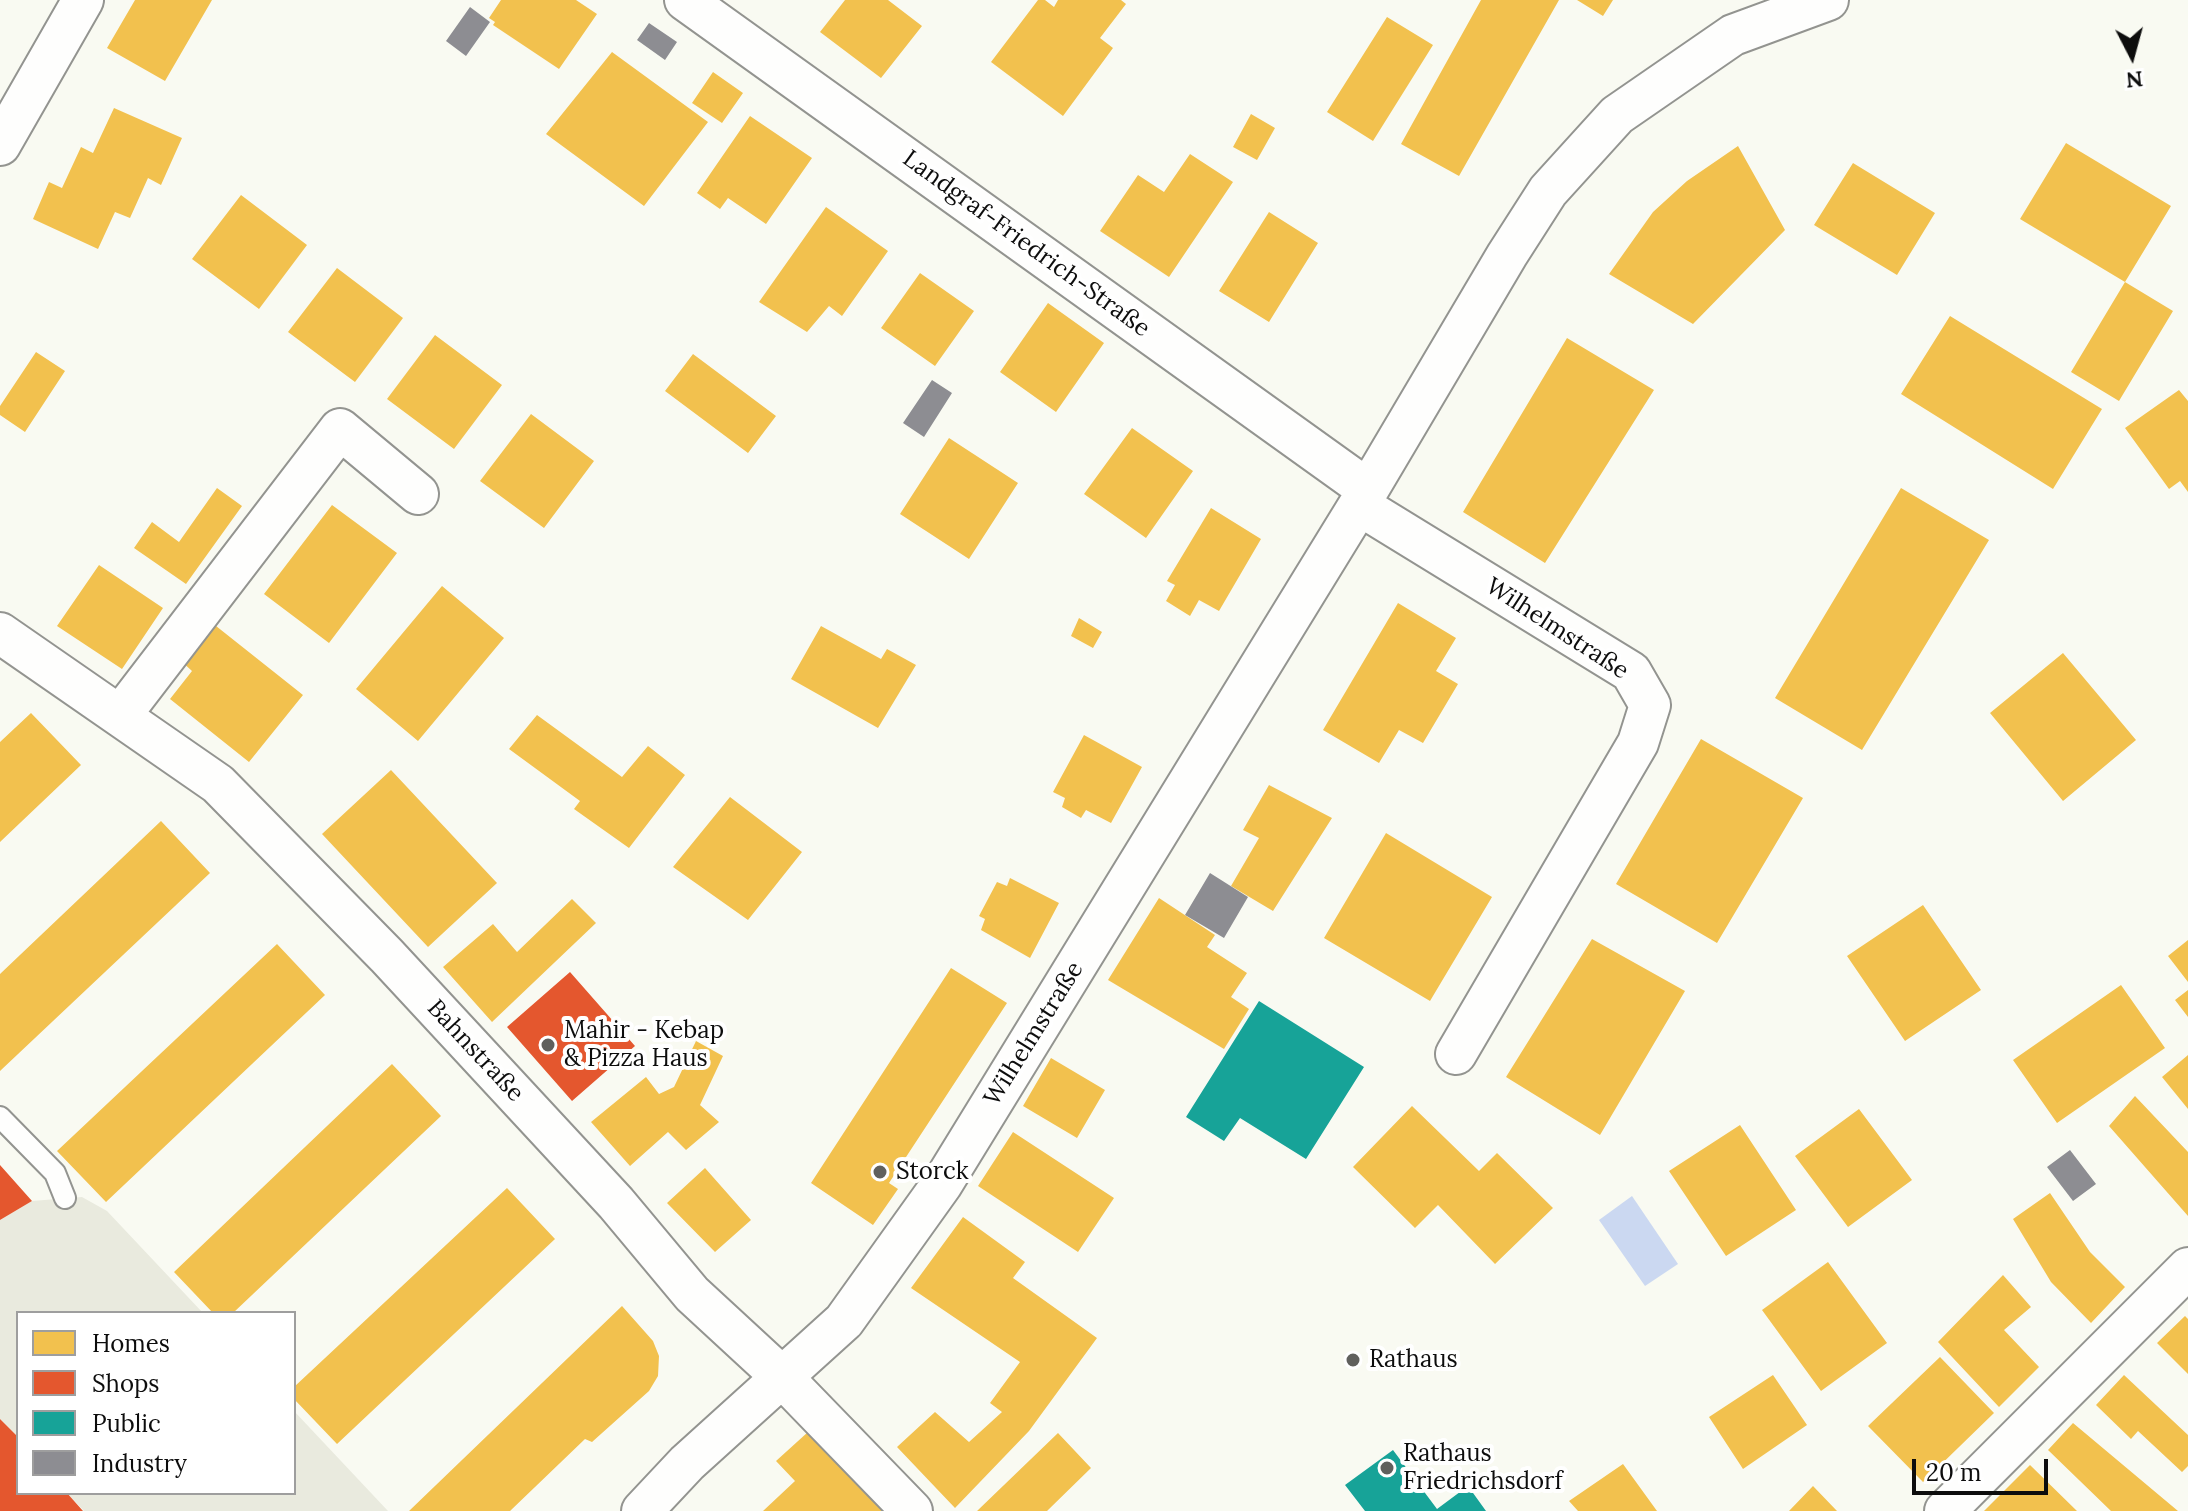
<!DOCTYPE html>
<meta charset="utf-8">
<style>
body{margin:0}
#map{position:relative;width:2188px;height:1511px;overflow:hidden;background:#f9faf2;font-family:Lora,serif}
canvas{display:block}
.legend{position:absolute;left:16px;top:1311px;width:280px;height:184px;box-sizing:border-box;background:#fff;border:2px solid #9e9e9e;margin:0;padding:10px 14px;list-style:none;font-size:24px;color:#0d0d0d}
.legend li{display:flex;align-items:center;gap:16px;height:40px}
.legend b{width:40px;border:2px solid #9e9e9e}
.north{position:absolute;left:2092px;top:16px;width:80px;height:80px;-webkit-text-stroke:6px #fff;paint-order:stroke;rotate:174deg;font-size:22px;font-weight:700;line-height:32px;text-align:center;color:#0d0d0d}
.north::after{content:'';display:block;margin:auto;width:28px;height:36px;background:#0d0d0d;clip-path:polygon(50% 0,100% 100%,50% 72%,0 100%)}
.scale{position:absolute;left:1912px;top:1459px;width:136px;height:36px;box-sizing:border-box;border:4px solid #0d0d0d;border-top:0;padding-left:10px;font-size:24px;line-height:28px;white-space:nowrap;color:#0d0d0d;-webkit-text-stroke:6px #fff;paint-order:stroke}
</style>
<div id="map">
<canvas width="2188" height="1511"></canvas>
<ul class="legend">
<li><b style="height:22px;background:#f2c14e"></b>Homes</li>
<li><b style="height:22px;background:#e4572e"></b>Shops</li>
<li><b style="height:22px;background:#17a398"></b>Public</li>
<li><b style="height:22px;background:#8d8d92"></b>Industry</li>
</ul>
<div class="north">N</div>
<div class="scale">20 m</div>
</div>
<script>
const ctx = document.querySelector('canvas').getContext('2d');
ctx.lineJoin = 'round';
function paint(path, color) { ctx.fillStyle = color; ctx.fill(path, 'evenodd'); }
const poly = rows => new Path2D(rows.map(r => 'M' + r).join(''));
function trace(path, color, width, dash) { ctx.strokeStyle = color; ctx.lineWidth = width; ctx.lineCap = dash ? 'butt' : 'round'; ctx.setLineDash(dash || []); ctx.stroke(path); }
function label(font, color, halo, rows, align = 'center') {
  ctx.font = font + ' Lora,serif'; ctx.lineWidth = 8; ctx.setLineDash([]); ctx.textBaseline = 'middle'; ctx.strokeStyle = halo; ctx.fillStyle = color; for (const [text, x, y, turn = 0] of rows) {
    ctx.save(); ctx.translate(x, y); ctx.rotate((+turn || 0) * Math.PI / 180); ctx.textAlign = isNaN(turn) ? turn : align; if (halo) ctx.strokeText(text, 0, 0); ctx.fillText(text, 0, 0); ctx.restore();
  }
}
paint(poly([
 [82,1197,107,1211,203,1313,18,1313,18,1437,0,1419,0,1220,32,1201],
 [294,1411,388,1511,84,1511,67,1493,294,1493]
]), '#e9eade');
paint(poly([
 [1632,1196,1678,1264,1645,1286,1599,1220]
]), '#cbd8f1');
paint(poly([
 [135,0,212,0,165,81,107,48],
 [501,0,576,0,597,14,559,69,493,25,495,22,489,18],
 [845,0,888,0,922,26,881,78,820,32],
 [1038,0,1045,0,1054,7,1058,0,1121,0,1126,4,1100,38,1113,48,1063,116,991,62],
 [1481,0,1559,0,1459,176,1401,144],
 [1577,0,1613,0,1603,16],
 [1387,17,1433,45,1373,141,1327,112],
 [612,52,708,122,644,206,546,134],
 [713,72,743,93,722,123,692,103],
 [114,108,182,138,161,185,148,178,130,218,115,212,98,249,33,219,49,182,62,188,81,147,93,153],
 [1251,114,1275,128,1257,160,1233,147],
 [750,116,812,158,766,224,728,198,720,209,697,193],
 [2066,143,2171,206,2125,282,2020,219],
 [1738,146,1785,230,1693,324,1609,274,1653,212,1687,181],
 [1190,154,1233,182,1169,277,1100,231,1138,175,1164,192],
 [1853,163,1935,213,1897,275,1814,225],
 [241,195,307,245,259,309,192,259],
 [826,207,888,251,842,316,829,306,807,332,759,302],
 [1269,212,1318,243,1269,322,1219,291],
 [337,268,403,318,355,382,288,332],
 [920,273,974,311,935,366,881,328],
 [2125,282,2173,311,2119,401,2071,372],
 [1048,303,1104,343,1056,412,1000,372],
 [1950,316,2102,409,2053,489,1901,394],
 [435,335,502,385,454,449,387,399],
 [1567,338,1654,390,1545,563,1463,512],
 [36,352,65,371,25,432,0,415,0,406],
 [693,354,776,416,748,453,665,391],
 [2179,390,2188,401,2188,492,2180,481,2169,489,2125,428],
 [531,414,594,461,544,528,480,481],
 [1132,428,1193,471,1146,538,1084,494],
 [949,438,1018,483,969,559,900,514],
 [217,488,242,506,186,584,134,548,152,522,179,542],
 [1901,488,1989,540,1862,750,1775,698],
 [332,505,397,553,329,643,264,594],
 [1211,508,1261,539,1219,611,1199,600,1190,616,1166,601,1175,585,1167,581],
 [99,565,163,608,122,669,57,626],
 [442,586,504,638,418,741,356,689],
 [1398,603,1456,638,1436,671,1458,684,1423,743,1399,730,1379,763,1323,730],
 [1079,618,1102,632,1093,648,1071,636],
 [211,622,303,695,249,762,170,699,192,671,180,660],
 [821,626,881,659,887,649,916,665,878,728,791,679],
 [2063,653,2136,740,2063,801,1990,713],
 [31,713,81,765,0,842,0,742],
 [537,715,622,777,648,746,685,775,629,848,574,809,580,801,509,749],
 [1084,735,1142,767,1111,823,1086,810,1081,818,1062,807,1065,798,1053,792],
 [1701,739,1803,798,1717,943,1616,884],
 [391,770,497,883,428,947,322,834],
 [1269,785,1332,818,1273,911,1231,886,1259,838,1243,830],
 [730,797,802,852,748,920,673,867],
 [161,821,210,873,0,1071,0,974],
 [1386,833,1492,897,1430,1001,1324,938],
 [1010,878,1059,903,1030,958,981,930,985,919,979,916,997,882,1007,886],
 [1159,898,1215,935,1207,947,1247,973,1231,997,1249,1009,1224,1049,1108,980],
 [572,899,596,923,492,1022,443,967,493,924,517,952],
 [1923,905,1981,990,1905,1041,1847,956],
 [1592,939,1685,991,1600,1135,1506,1077],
 [2188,940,2188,982,2168,956],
 [277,944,325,995,106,1202,57,1151],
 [951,968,1007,1003,889,1183,898,1189,873,1225,811,1183],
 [2121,985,2165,1048,2057,1123,2013,1060],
 [2188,990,2188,1017,2175,1000],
 [696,1041,723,1056,700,1105,719,1122,686,1150,668,1132,630,1166,591,1122,646,1077,659,1094,674,1087],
 [2188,1055,2188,1109,2162,1077],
 [1051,1058,1105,1090,1077,1138,1023,1106],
 [392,1064,441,1116,233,1313,213,1313,174,1272],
 [2135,1096,2188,1152,2188,1216,2109,1126],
 [1412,1106,1479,1171,1497,1153,1553,1208,1495,1264,1438,1205,1415,1228,1353,1167],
 [1859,1109,1912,1180,1848,1227,1795,1156],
 [1740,1125,1796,1210,1726,1256,1669,1171],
 [1013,1132,1114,1198,1078,1252,978,1186],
 [705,1168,751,1220,715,1252,667,1203],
 [507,1188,555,1239,337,1444,294,1399,294,1387],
 [2050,1193,2090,1252,2125,1287,2091,1323,2051,1282,2013,1219],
 [963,1217,1025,1262,1013,1278,1097,1338,1029,1431,955,1508,897,1447,935,1412,969,1442,1002,1412,990,1403,1020,1362,911,1288],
 [1828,1262,1887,1343,1821,1391,1762,1310],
 [2003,1275,2031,1307,2004,1330,2039,1367,1999,1407,1938,1342],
 [622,1306,653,1341,659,1356,658,1376,649,1391,592,1442,585,1439,510,1511,409,1511],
 [2185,1316,2188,1319,2188,1374,2157,1343],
 [1940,1357,1994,1413,1923,1482,1868,1426],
 [1773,1375,1807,1425,1743,1469,1709,1417],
 [2124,1375,2188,1435,2188,1466,2182,1472,2138,1431,2131,1439,2096,1405],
 [2073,1423,2178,1511,2111,1511,2048,1450],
 [808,1432,883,1511,763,1511,795,1481,776,1461],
 [1058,1433,1091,1468,1047,1511,977,1511],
 [1623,1464,1657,1511,1578,1511,1569,1501],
 [2030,1465,2077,1511,1984,1511],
 [1813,1486,1837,1511,1789,1511]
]), '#f2c14e');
paint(poly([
 [570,972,635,1046,572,1101,507,1027],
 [0,1165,32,1201,0,1220],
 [0,1419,18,1437,18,1493,67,1493,83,1511,0,1511]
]), '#e4572e');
paint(poly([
 [1259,1001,1364,1067,1306,1159,1240,1118,1224,1141,1186,1117],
 [1393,1450,1437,1509,1468,1486,1486,1511,1365,1511,1345,1485]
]), '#17a398');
paint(poly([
 [470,7,490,22,466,56,446,41],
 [649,23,677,42,665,60,637,40],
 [932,380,952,393,924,437,903,423],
 [1210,873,1248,897,1224,938,1185,915],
 [2070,1150,2096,1184,2073,1201,2047,1167]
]), '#8d8d92');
const service = poly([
 [0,1117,55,1173,65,1198]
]);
const minor = poly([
 [685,0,1367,489],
 [0,145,83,0],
 [1359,505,1631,672,1650,705,1638,743,1456,1054],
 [0,633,218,784,387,956,616,1203,692,1294,783,1378,912,1511],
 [120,716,340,429,418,494],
 [642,1511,687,1463,844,1321,942,1184,1359,505,1507,255,1548,191,1617,115,1733,35,1828,0],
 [1945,1511,2188,1268]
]);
trace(service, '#939490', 24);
trace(minor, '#939490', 44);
trace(service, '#fefefd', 20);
trace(minor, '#fefefd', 40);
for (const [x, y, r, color] of [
 [548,1045,8,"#60605d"],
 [880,1172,8,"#60605d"],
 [1353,1360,8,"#60605d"],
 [1387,1468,8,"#60605d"]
]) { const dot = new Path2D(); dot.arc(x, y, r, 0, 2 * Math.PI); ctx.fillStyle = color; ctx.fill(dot); trace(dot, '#fff', 3); }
label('24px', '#0d0d0d', '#fff', [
 ["Landgraf-Friedrich-Straße",1026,244,36],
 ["Wilhelmstraße",1557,629,33],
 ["Wilhelmstraße",1034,1034,-58],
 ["Bahnstraße",475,1051,47]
]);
label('24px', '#0d0d0d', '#fff', [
 ["Mahir - Kebap",564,1031],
 ["& Pizza Haus",564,1059],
 ["Storck",896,1172],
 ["Rathaus",1369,1360],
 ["Rathaus",1403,1454],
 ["Friedrichsdorf",1403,1482]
], 'left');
</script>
